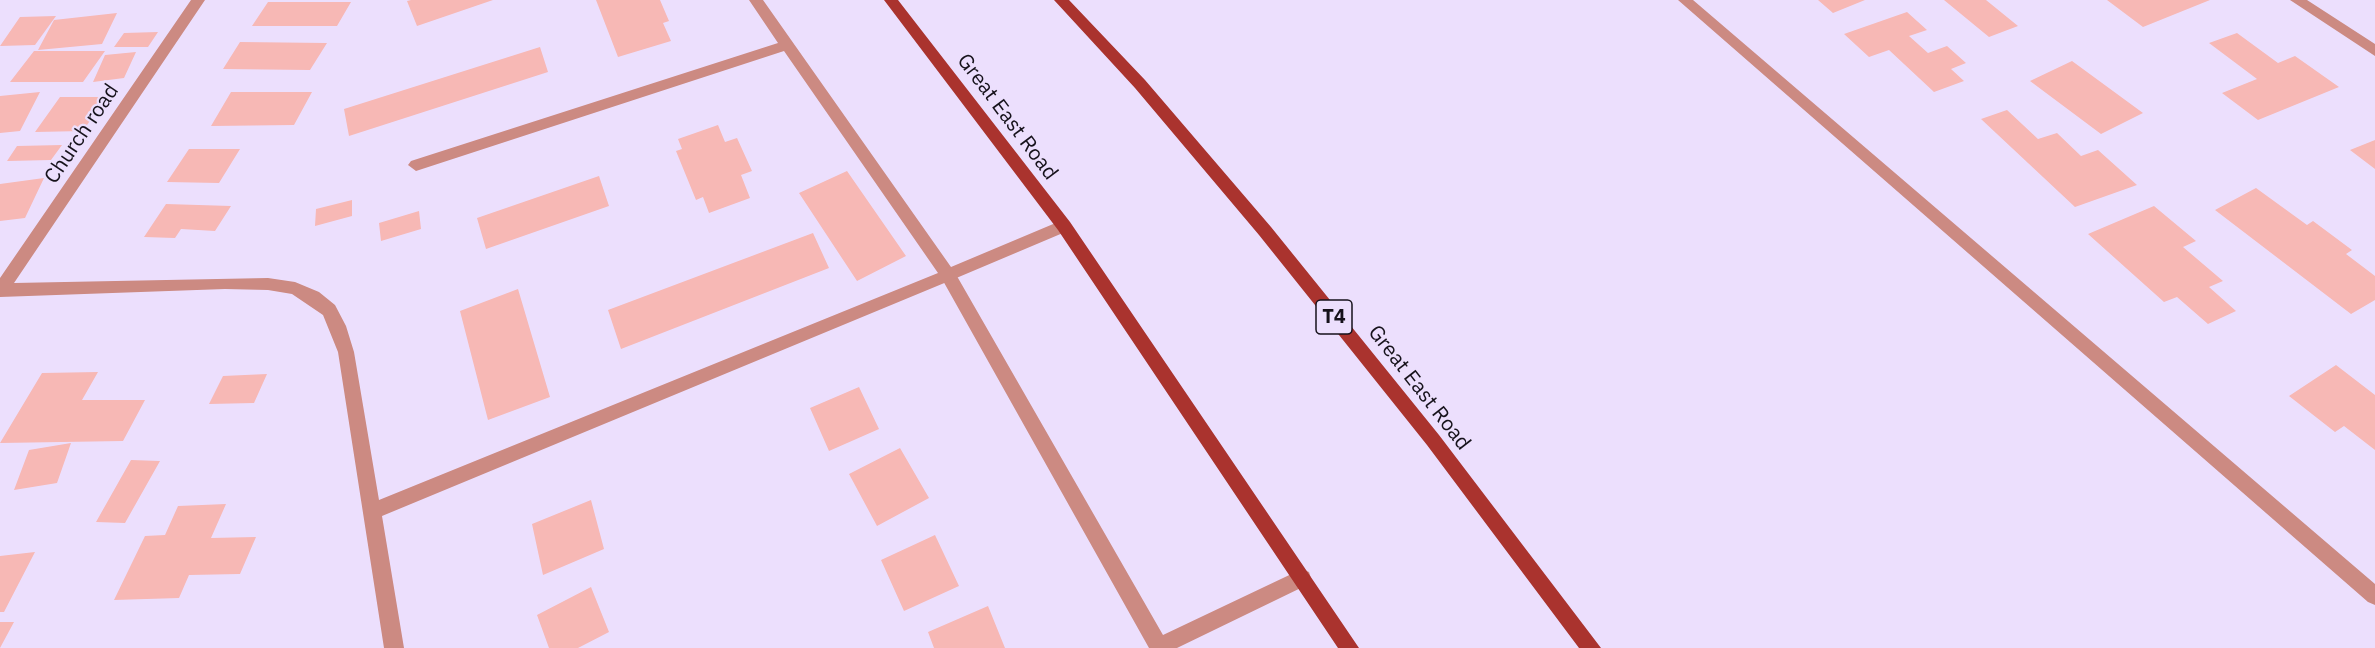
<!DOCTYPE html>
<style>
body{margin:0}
canvas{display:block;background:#ecdffd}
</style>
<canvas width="2375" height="648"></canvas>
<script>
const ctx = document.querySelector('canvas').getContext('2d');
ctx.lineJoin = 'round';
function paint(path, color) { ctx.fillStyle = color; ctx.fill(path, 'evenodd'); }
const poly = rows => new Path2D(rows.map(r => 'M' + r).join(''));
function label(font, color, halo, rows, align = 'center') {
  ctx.font = font + ' "IBM Plex Sans",sans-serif'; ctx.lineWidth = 4.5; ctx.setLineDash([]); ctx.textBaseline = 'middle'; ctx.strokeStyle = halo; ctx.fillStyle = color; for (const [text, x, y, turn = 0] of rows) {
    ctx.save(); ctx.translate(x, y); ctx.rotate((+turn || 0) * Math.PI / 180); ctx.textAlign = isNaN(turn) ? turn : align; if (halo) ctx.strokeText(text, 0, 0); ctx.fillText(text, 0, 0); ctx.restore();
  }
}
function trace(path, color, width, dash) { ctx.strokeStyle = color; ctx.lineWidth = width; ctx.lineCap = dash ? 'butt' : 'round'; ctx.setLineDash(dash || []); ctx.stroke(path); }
paint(poly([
 [411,0,493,0,417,26,407,1],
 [596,0,660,0,669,21,663,23,671,41,618,57],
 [1818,0,1865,0,1833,13],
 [1944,0,1986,0,2018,26,1989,37],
 [2107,0,2210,0,2143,27],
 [268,2,351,2,337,26,252,26],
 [1907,12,1927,30,1909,36,1928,53,1947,46,1966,63,1951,69,1964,81,1934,92,1889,50,1869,57,1844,34],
 [117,13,102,44,38,50,54,20],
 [56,16,35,45,0,46,20,17],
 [158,32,148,47,114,47,124,33],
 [2237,33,2278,63,2295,56,2339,87,2258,120,2222,93,2257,79,2209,43],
 [240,42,327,43,310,70,223,69],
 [540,47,548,72,349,136,344,109],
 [34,51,105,51,83,82,10,82],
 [136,52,124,78,93,82,105,55],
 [2072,61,2143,113,2101,134,2030,81],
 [40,92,20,131,0,133,0,96],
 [231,92,312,92,294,125,211,126],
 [60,97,106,97,83,131,35,132],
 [2007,110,2038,139,2057,133,2081,156,2098,150,2137,185,2075,207,1981,119],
 [718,125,725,142,737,138,752,171,741,175,750,198,709,213,703,197,696,200,676,151,682,149,678,139],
 [2375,140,2375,169,2350,150],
 [62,145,51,160,7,161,17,146],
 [189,149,240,149,219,183,167,182],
 [847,171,906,256,857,281,799,193],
 [599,176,609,206,486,249,477,218],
 [44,178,25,218,0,221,0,184],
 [2256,188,2307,225,2313,221,2352,250,2346,254,2375,276,2375,300,2351,314,2215,210],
 [352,200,352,216,315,226,316,209],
 [166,204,231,206,215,231,181,229,175,238,144,237],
 [2154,206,2196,241,2183,247,2223,281,2209,287,2236,311,2208,324,2177,297,2164,302,2088,234],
 [419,211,421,229,381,241,379,223],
 [813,233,829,268,621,349,608,310],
 [518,289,550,397,488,420,460,311],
 [2336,365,2375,395,2375,450,2344,426,2335,432,2289,396],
 [98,372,82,400,145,400,123,441,0,443,42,373],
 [267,374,254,403,209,404,223,376],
 [859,387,879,429,829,451,810,408],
 [71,443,57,483,14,490,29,450],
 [900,448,929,498,877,526,849,474],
 [131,460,160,461,125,523,96,522],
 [591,500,604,549,543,575,532,524],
 [226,504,211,538,256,537,240,574,189,575,179,598,114,600,145,536,165,535,178,506],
 [935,535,959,586,904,611,881,560],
 [35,552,4,612,0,612,0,556],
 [591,587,609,632,578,648,549,648,537,615],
 [988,606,1005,648,934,648,928,632],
 [0,622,14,622,0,648]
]), '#f7b8b5');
paint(poly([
 [948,269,954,271,1163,635,1302,569,1309,572,1311,578,1309,584,1177,648,1149,648,942,279,940,275,948,269]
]), '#cc8a82');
paint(poly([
 [191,0,205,0,14,283,268,278,295,282,319,292,335,305,346,326,354,352,379,500,938,273,784,51,416,171,408,165,411,161,778,43,749,0,763,0,951,267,1058,222,1064,220,1072,226,1070,230,954,279,382,516,404,648,384,648,338,352,323,315,292,294,268,290,225,289,0,297,0,278,191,0],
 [1678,0,1693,0,2375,584,2375,605,2368,602,1678,0],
 [2290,0,2307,0,2375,44,2375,56,2290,0]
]), '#cc8a82');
paint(poly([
 [884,0,898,0,1070,222,1359,648,1338,648,1058,230,884,0],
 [1054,0,1069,0,1145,80,1271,227,1439,435,1601,648,1579,648,1427,445,1259,235,1135,88,1054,0]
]), '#aa332e');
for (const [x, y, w] of [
 [1334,317,36]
]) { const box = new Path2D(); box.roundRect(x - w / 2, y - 17, w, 34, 4.5); ctx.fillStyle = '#ecdffd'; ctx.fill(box); trace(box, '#16121b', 1.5); }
label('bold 20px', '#16121b', null, [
 ["T4",1334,317]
]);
label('21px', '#16121b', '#ecdffd', [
 ["Great East Road",1007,117,53],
 ["Church road",82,134,-56],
 ["Great East Road",1419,388,52]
]);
</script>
